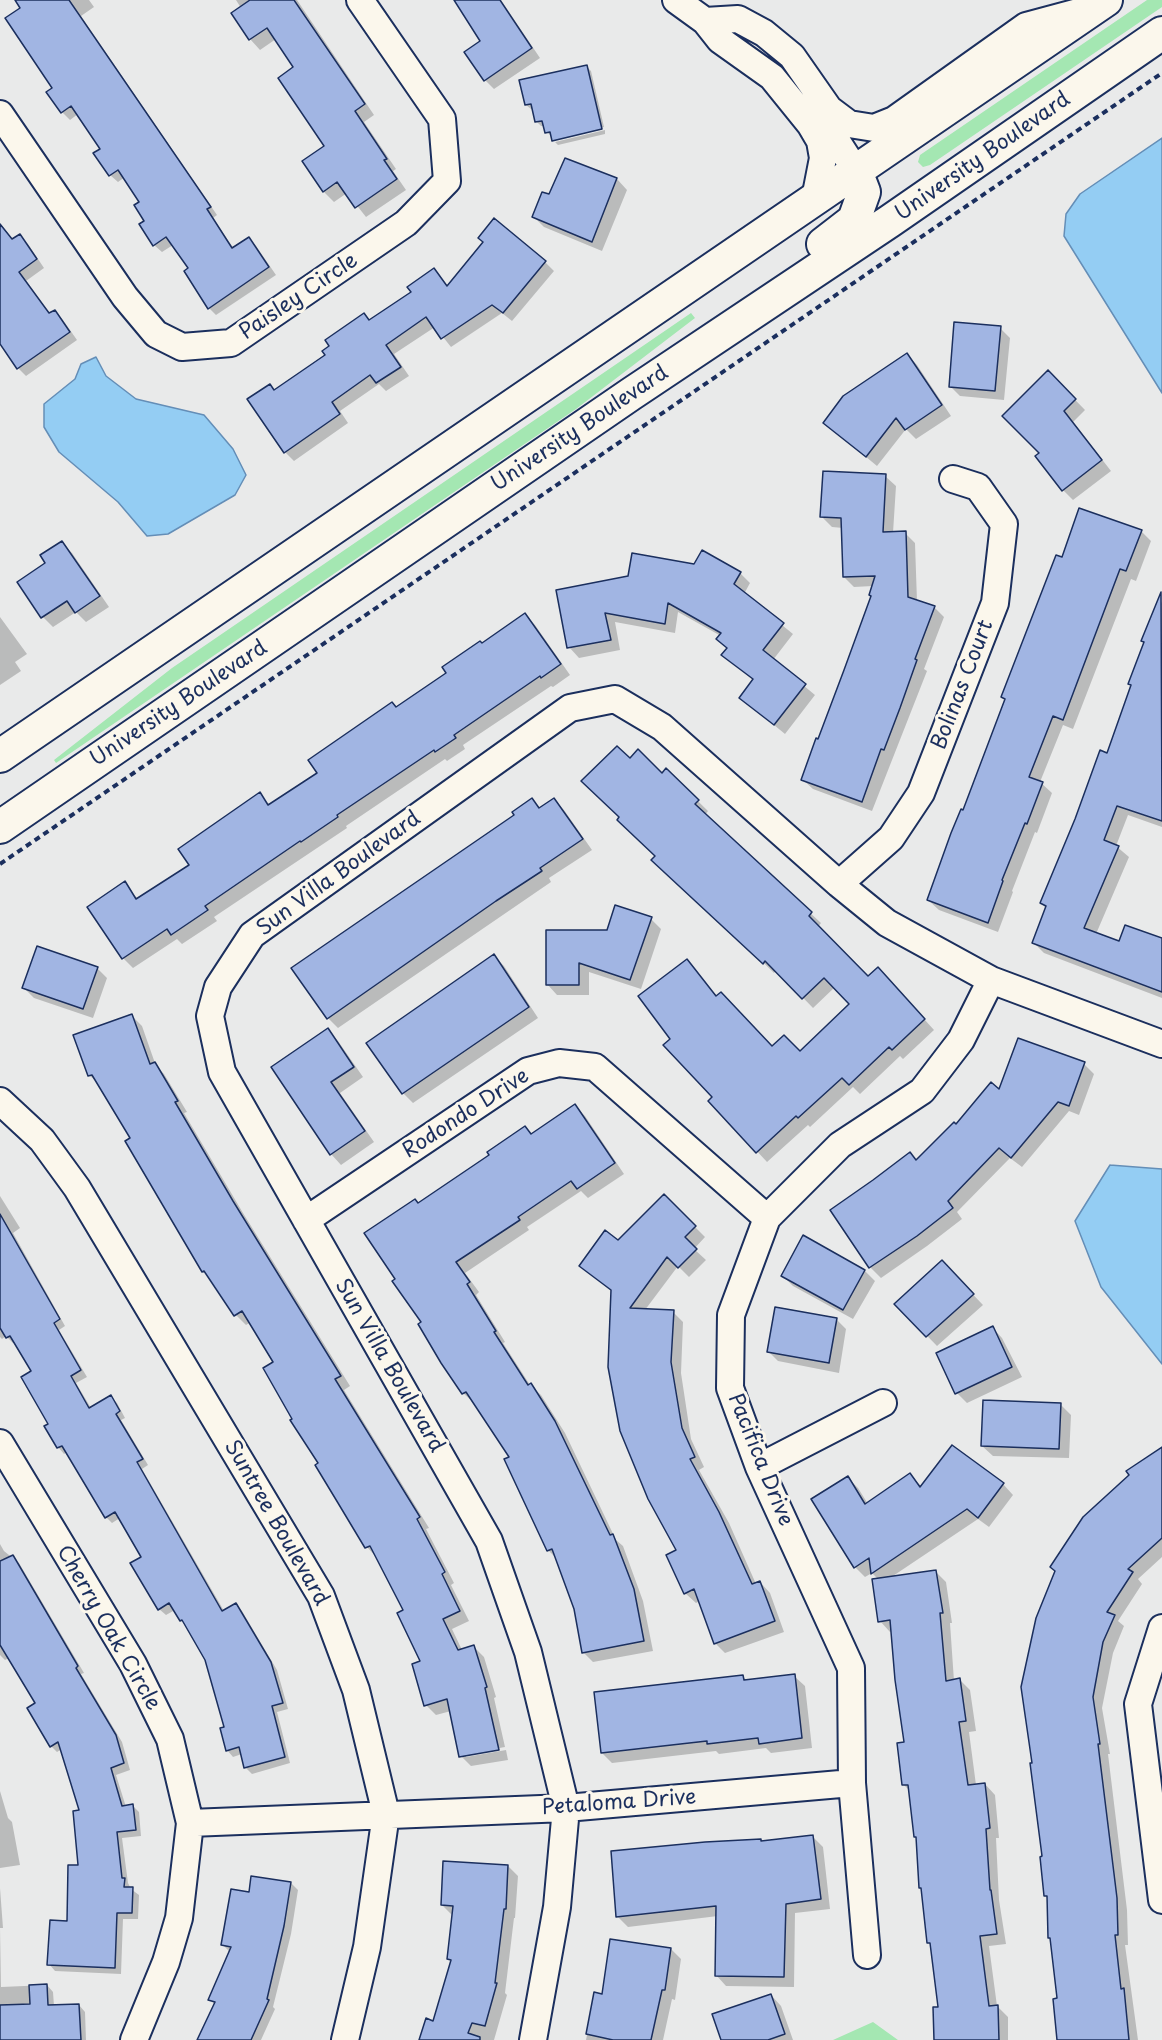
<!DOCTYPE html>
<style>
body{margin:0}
canvas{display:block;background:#e9eaea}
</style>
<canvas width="1162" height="2040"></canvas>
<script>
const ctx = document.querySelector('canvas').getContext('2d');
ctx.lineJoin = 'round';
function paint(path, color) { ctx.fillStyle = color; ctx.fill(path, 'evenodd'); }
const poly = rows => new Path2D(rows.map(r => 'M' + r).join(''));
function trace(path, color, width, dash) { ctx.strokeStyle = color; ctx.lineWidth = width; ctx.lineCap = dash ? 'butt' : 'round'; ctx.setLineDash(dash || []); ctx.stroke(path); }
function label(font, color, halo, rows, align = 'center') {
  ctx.font = font + ' "Playpen Sans",sans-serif'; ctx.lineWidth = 6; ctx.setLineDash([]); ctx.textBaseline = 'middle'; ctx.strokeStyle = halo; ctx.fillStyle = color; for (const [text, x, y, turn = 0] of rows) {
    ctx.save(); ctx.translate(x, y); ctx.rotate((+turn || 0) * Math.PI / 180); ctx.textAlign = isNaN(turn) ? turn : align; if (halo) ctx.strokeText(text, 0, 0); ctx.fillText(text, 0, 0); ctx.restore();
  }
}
paint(poly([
 [1147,0,1162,0,1162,7,930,165,923,167,918,162,920,155],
 [691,313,695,318,576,409,56,763,54,760,172,668],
 [873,2022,898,2040,833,2040]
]), '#a4e7b2');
const water = poly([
 [1162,138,1162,393,1064,236,1066,214,1080,194,1162,138],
 [96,357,106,376,136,399,204,415,233,449,246,475,235,495,168,534,147,536,118,502,59,452,44,427,44,404,75,379,81,364,96,357],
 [1110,1165,1162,1169,1162,1364,1101,1287,1075,1221,1110,1165]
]);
paint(water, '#94cdf3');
trace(water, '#648eb7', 1.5);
paint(poly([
 [16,0,89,0,94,7,81,16,217,215,213,218,234,249,249,239,256,246,276,275,216,315,209,308,190,269,173,245,162,252,154,245,141,202,125,177,118,182,110,175,102,149,78,114,70,120,62,112,22,8],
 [236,0,297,0,374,115,364,122,396,169,393,171,406,190,366,217,347,193,334,202,324,192,304,161,326,146,295,68,276,39,260,50,250,39,233,13,241,8],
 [455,0,501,0,540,58,494,89,485,80,482,42],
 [586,66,591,71,604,127,554,139,554,141,552,136,546,132,545,126,541,126,537,122,534,109,531,109,526,105],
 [605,130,605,134,558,145,555,142],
 [566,159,617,179,627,190,602,251,544,227,534,217,550,196],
 [0,223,13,240,19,236,28,244,44,268,26,281,50,314,55,311,63,320,77,340,26,376,18,368,0,341],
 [545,262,554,271,512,321,502,313,451,347,435,327,394,354,409,376,386,391,379,384,340,411,348,423,294,461,285,452,275,391,370,321,413,293,434,270,448,287],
 [1000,328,1010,338,1004,400,960,396,950,386],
 [907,354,917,365,951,416,916,439,906,429,877,466,825,423],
 [1048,372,1085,410,1073,422,1111,471,1073,500,1063,490,1041,453],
 [885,476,896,486,893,533,905,533,915,543,917,601,934,607,944,617,924,669,927,671,872,811,813,789,802,779,819,741,872,596,873,586,854,587,844,577,843,528,832,527,822,517],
 [1141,531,1151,541,1136,581,1131,579,1073,729,1063,725,1040,782,1052,793,1037,833,1035,832,1012,891,1013,892,998,932,939,910,928,900,1006,700,1003,697,1063,559],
 [62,543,72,553,109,607,86,622,76,612,53,627,43,617,19,582,47,564],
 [740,573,750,583,744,594,793,634,773,660,815,695,785,734,741,698,754,681,723,655,728,649,718,639,721,636,678,612,675,633,615,622,620,650,579,658,569,647,558,591],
 [1162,601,1162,827,1128,815,1116,846,1129,857,1096,934,1120,943,1162,941,1162,998,1044,953,1034,943,1047,909,1041,903,1108,755],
 [525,615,535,625,570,675,553,687,551,686,463,745,465,749,447,761,445,759,346,826,347,828,214,917,217,921,182,944,177,939,133,968,123,958,124,883,138,899,191,865,259,794,270,805,319,774,397,708,448,674,482,645],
 [0,617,27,654,15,662,21,671,0,685],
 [630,760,662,775,666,770,708,811,705,815,821,923,818,927,868,978,888,979,934,1030,903,1059,900,1056,860,1094,853,1087,810,1127,808,1125,767,1162,710,1101,714,1098,672,1039,687,961,717,997,772,1048,800,1053,851,1004,835,987,813,1008,776,970,774,973,735,935,657,856],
 [532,800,541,809,554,800,564,810,592,850,549,878,551,882,338,1028,328,1018],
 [651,919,661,929,641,989,589,972,589,995,557,995,547,984,608,931],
 [494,956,504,966,538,1018,413,1103,403,1093],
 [97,968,107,978,93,1018,34,998,24,988],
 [132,1016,142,1026,156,1066,164,1074,187,1112,184,1113,243,1213,350,1386,344,1390,429,1528,426,1529,454,1583,451,1585,469,1621,452,1629,462,1650,474,1647,484,1657,496,1697,494,1698,505,1747,466,1754,466,1757,506,1750,508,1760,471,1766,461,1756,451,1711,436,1715,426,1705,423,1662,405,1610,377,1558,367,1547,317,1465,320,1464,294,1420,275,1363,251,1322,246,1325,236,1315,100,1085,89,1075],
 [328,1030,338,1041,363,1077,340,1093,374,1142,341,1165,331,1154,273,1067],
 [1084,1064,1094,1074,1079,1115,1069,1111,1022,1167,1010,1158,957,1212,962,1219,927,1246,881,1278,870,1267,832,1210,917,1161,1000,1092],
 [575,1106,585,1116,624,1174,588,1198,581,1191,527,1227,529,1230,465,1273,479,1292,476,1295,505,1342,503,1343,530,1385,541,1395,565,1433,616,1540,623,1546,643,1601,653,1651,593,1662,583,1652,575,1608,557,1559,548,1550,511,1457,474,1403,463,1393,424,1323,418,1204,532,1135],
 [0,1196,20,1228,13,1233,65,1326,59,1330,87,1377,76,1383,91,1408,111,1397,117,1403,125,1418,121,1420,148,1465,142,1469,224,1611,236,1604,242,1611,277,1670,288,1709,277,1712,290,1763,252,1774,245,1767,242,1754,233,1757,227,1750,226,1728,207,1659,175,1610,166,1615,159,1609,143,1557,120,1518,112,1523,106,1517,67,1452,64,1454,58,1447,33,1372,16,1342,13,1343,6,1336,2,1339,0,1337],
 [664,1196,705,1237,694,1249,706,1260,689,1277,678,1266,645,1310,673,1312,683,1322,681,1373,691,1439,704,1467,699,1470,729,1523,756,1584,760,1582,770,1593,784,1632,725,1653,715,1643,700,1601,696,1603,685,1593,678,1551,612,1292,581,1266,618,1242],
 [942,1262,983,1305,937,1346,896,1304],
 [865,1271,875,1281,853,1319,793,1286,783,1276],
 [836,1319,846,1329,839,1373,778,1361,768,1351],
 [992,1327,1002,1338,1022,1377,967,1403,957,1393],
 [1060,1404,1071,1415,1069,1458,993,1456,982,1446],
 [1162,1449,1162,1557,1138,1579,1142,1584,1118,1621,1124,1626,1113,1653,1102,1708,1110,1754,1108,1754,1127,1910,1128,1945,1125,1945,1138,2040,1058,2040,1058,1999,1032,1764],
 [910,1475,922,1487,1003,1484,1013,1495,989,1527,978,1519,890,1578,936,1572,946,1582,952,1623,950,1623,954,1681,960,1680,970,1690,976,1731,969,1732,976,1785,985,1784,995,1795,999,1838,996,1838,999,1900,1006,1944,989,1946,997,2006,1008,2017,1008,2040,935,2040,940,2009,932,1945,929,1943,922,1890,920,1888,917,1839,915,1836,910,1791,904,1785,905,1743,892,1631,890,1632,880,1621,879,1580,872,1573,865,1577,855,1567,848,1478,858,1488,868,1504],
 [0,1544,4,1551,19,1563,84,1673,81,1674,122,1742,130,1770,116,1775,126,1807,133,1806,139,1812,141,1836,122,1838,128,1883,131,1889,139,1895,138,1919,123,1919,121,1974,55,1971,49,1964,68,1923,80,1867,81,1812,62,1749,57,1752,51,1746,37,1703,9,1658,5,1660,0,1655],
 [742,1676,747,1681,794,1676,805,1686,812,1748,771,1753,766,1748,719,1754,716,1751,612,1763,602,1753],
 [0,1791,8,1818,12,1822,20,1865,0,1868],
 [813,1837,823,1847,830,1909,795,1913,794,1987,726,1986,716,1975,718,1916,628,1927,618,1917,761,1840,763,1842],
 [508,1866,518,1876,515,1918,514,1918,505,1993,507,1995,494,2040,420,2040,434,2023,452,1961,449,1959,452,1915,442,1905],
 [291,1883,298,1890,291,1934,273,2007,275,2009,261,2040,199,2040,215,2005,210,1999,229,1951,222,1944,250,1893],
 [0,1888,3,1928,0,1928,1,1987,47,1985,53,1992,54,2006,79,2005,85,2012,86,2040,0,2040],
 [671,1949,681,1959,675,2000,672,1999,663,2040,586,2040,595,1994,603,1996],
 [771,1995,781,2006,793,2040,723,2040]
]), '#0003');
const building = poly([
 [15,0,69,0,211,207,207,209,232,248,249,237,269,267,208,309,184,271,188,268,166,237,153,246,139,224,144,221,134,205,139,202,118,170,109,176,93,153,100,149,71,106,61,113,46,92,52,88,5,18,20,8,15,0],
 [250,0,294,0,365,104,355,111,387,159,384,160,397,179,355,208,337,182,323,192,302,161,324,146,278,78,293,67,267,28,249,40,231,13,250,0],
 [454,0,500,0,532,48,484,81,464,52,480,41,454,0],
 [587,65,602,129,552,141,550,132,545,133,542,121,535,122,531,104,525,105,519,80,587,65],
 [565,158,617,178,592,242,532,217,542,192,549,194,565,158],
 [494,218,546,261,503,313,492,305,441,339,426,317,386,345,401,367,376,383,370,375,332,402,340,414,284,453,247,399,270,384,274,390,325,355,322,351,329,346,325,340,364,313,369,320,411,292,407,287,434,268,447,286,483,242,478,238,494,218],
 [0,224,12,239,20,234,37,259,19,272,49,313,55,310,70,332,17,369,0,344,0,224],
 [954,322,1001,326,995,391,949,387,954,322],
 [907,353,942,405,905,430,896,418,866,457,823,423,843,396,907,353],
 [1048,370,1076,399,1064,411,1102,460,1062,491,1035,456,1039,453,1002,416,1048,370],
 [823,471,886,474,883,532,906,531,908,597,935,606,915,659,917,660,900,708,884,750,881,749,862,802,801,780,816,738,818,739,844,670,871,596,869,595,875,576,843,577,841,518,820,517,823,471],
 [1079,508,1142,530,1126,571,1120,569,1063,720,1053,716,1029,777,1043,782,1027,824,1025,823,1002,880,1003,881,988,923,927,900,951,833,961,809,963,810,1005,699,1001,697,1056,555,1062,557,1079,508],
 [62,541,100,596,75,613,67,601,41,618,17,582,45,563,40,555,62,541],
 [702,550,741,572,734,584,784,623,763,650,806,684,774,725,739,698,753,679,721,655,727,648,716,639,721,633,668,603,665,624,605,613,611,640,567,648,556,590,628,576,632,553,694,564,702,550],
 [1161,592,1162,821,1117,806,1104,840,1119,846,1084,928,1119,941,1125,925,1162,938,1162,992,1032,943,1046,906,1040,903,1075,819,1100,750,1107,753,1131,685,1128,684,1144,642,1141,641,1161,592],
 [525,613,561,664,541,678,540,676,454,735,456,738,435,752,434,750,337,815,338,817,301,842,300,841,205,906,208,910,171,935,167,929,122,959,87,907,125,881,136,899,189,865,178,849,260,792,268,805,317,773,308,760,392,702,396,707,446,673,442,667,480,641,482,643,525,613],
 [617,746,630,758,638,749,662,773,666,768,699,800,695,804,812,912,809,916,868,976,878,967,925,1019,892,1050,889,1047,849,1085,842,1078,798,1118,796,1116,756,1153,708,1101,712,1097,663,1045,670,1039,638,996,687,959,716,996,721,992,772,1046,784,1035,800,1051,849,1004,824,978,802,999,765,961,763,964,651,860,655,856,617,820,619,817,581,781,617,746],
 [532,798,539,808,554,798,583,839,540,868,542,871,496,901,327,1019,291,968,514,815,512,812,532,798],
 [615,905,652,917,630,980,579,963,579,985,546,985,546,930,607,930,615,905],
 [37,946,98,967,83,1009,22,988,37,946],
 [494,954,529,1007,402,1094,366,1043,494,954],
 [132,1014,150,1064,155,1062,178,1101,175,1102,233,1201,341,1376,335,1379,420,1517,417,1519,445,1572,442,1574,460,1611,443,1619,458,1650,474,1645,487,1687,485,1688,499,1750,459,1757,447,1699,424,1706,412,1664,420,1661,397,1613,403,1610,370,1546,365,1548,338,1503,315,1465,318,1463,290,1420,292,1419,263,1368,273,1362,242,1311,234,1316,204,1271,202,1272,125,1141,130,1138,92,1075,88,1076,73,1035,132,1014],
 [328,1028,354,1067,331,1082,365,1131,330,1155,271,1067,328,1028],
 [1018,1038,1085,1062,1069,1106,1058,1102,1011,1158,999,1148,948,1201,953,1208,917,1236,869,1268,830,1210,873,1180,910,1152,916,1160,954,1122,956,1124,991,1082,999,1089,1018,1038],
 [575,1104,615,1163,577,1189,571,1181,518,1217,520,1220,456,1262,470,1282,467,1284,496,1331,494,1332,528,1385,531,1383,555,1421,610,1535,613,1534,634,1589,644,1641,582,1653,574,1609,552,1549,547,1551,504,1459,509,1457,466,1392,462,1394,441,1363,418,1324,421,1322,392,1281,395,1279,364,1233,415,1199,418,1203,489,1155,487,1152,525,1126,531,1134,575,1104],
 [664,1194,696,1226,685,1237,697,1249,678,1268,667,1257,630,1308,674,1310,671,1362,682,1428,695,1457,690,1459,719,1512,752,1584,760,1581,775,1621,714,1644,694,1589,684,1594,666,1555,676,1550,648,1499,620,1431,608,1367,611,1290,579,1266,605,1230,618,1240,664,1194],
 [0,1214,60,1319,54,1323,81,1370,71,1376,89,1408,111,1395,120,1411,116,1414,143,1459,137,1462,222,1611,236,1603,271,1662,283,1703,272,1706,285,1757,244,1768,239,1747,226,1751,220,1728,224,1727,205,1660,182,1620,180,1621,169,1603,158,1610,130,1563,141,1557,115,1512,105,1518,62,1446,57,1448,44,1426,48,1424,21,1377,31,1371,10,1336,6,1338,0,1328,0,1214],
 [803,1235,865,1270,843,1310,781,1276,803,1235],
 [942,1260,974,1294,926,1337,894,1304,942,1260],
 [775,1307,837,1318,829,1363,767,1352,775,1307],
 [993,1326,1012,1367,955,1394,936,1353,993,1326],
 [983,1400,1061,1403,1059,1449,981,1446,983,1400],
 [952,1445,1004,1483,978,1518,967,1509,871,1574,869,1558,854,1568,811,1499,848,1476,865,1504,910,1473,920,1487,952,1445],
 [1162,1447,1162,1538,1128,1569,1133,1572,1107,1612,1115,1615,1103,1642,1093,1697,1100,1744,1098,1744,1117,1898,1118,1935,1115,1935,1121,1989,1124,1988,1129,2040,1057,2040,1053,1999,1057,1998,1050,1938,1048,1938,1047,1896,1044,1896,1040,1857,1042,1856,1030,1763,1032,1763,1021,1687,1036,1618,1055,1571,1050,1567,1083,1517,1129,1475,1126,1471,1162,1447],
 [13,1555,78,1666,76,1668,116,1735,124,1763,111,1768,122,1806,133,1804,136,1830,117,1832,122,1878,125,1878,124,1887,133,1887,132,1913,117,1913,115,1968,47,1965,50,1920,67,1921,68,1865,78,1865,73,1811,79,1810,58,1742,50,1747,27,1708,35,1703,0,1645,0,1561,13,1555],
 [936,1570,943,1613,940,1613,946,1681,960,1678,966,1721,959,1722,968,1785,985,1783,990,1828,986,1829,990,1890,991,1890,997,1934,980,1936,989,2006,998,2005,999,2040,934,2040,933,2007,938,2007,930,1943,927,1943,921,1888,919,1888,916,1837,914,1837,908,1785,902,1785,897,1743,904,1742,895,1680,890,1620,878,1622,872,1579,936,1570],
 [795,1674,802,1738,759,1744,758,1738,707,1744,707,1741,601,1753,594,1692,743,1675,744,1680,795,1674],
 [813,1835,821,1899,786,1904,784,1977,715,1976,716,1906,616,1917,611,1851,705,1842,761,1839,761,1841,813,1835],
 [443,1861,508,1865,506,1909,504,1909,495,1983,497,1983,485,2026,472,2023,468,2033,480,2037,480,2040,419,2040,426,2018,433,2021,451,1960,447,1959,453,1906,441,1905,443,1861],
 [251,1876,291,1882,284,1926,267,1999,269,2000,251,2040,197,2040,215,2002,208,2000,231,1947,221,1945,231,1889,249,1892,251,1876],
 [610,1939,671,1948,665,1990,662,1990,651,2040,613,2040,586,2034,594,1992,602,1994,610,1939],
 [47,1984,48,2005,79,2004,81,2040,0,2040,0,2005,30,2004,29,1985,47,1984],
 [771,1994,785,2034,768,2040,721,2040,712,2014,771,1994]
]);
paint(building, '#a1b5e3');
trace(building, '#1b2f5e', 1.5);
const minor = poly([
 [676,0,705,21,720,40,772,77,810,124,820,141,823,158,815,199],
 [705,21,738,19,764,33,792,56,829,109,849,124,874,128,894,120,1026,26,1082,11],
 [0,114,125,297,156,334,182,347,231,343,406,223,447,181,442,119,360,0],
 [820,115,856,171],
 [839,884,891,838,921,793,995,603,1004,524,978,487,953,479],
 [0,1101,42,1140,77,1188,321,1596,356,1690,386,1814,367,1947,345,2040],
 [306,1220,528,1071,559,1063,595,1067,767,1218],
 [0,1443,133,1664,170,1739,190,1823,179,1918,166,1962,134,2040],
 [759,1467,883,1403],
 [1162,1628,1138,1704,1162,1900],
 [190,1823,566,1808,852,1783],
 [867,1955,852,1783,851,1668,759,1467,730,1388,731,1315,767,1218,840,1145,922,1091,961,1040,991,980],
 [533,2040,557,1907,566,1808,528,1652,489,1541,222,1072,210,1016,218,987,252,935,570,708,615,699,662,727,839,884,887,923,991,980,1162,1044]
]);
const major = poly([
 [823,244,854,220,864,192,856,171],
 [0,756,1106,0],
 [0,827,631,394,890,221,1162,33]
]);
trace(minor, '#1b2f5e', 30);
trace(major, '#1b2f5e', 36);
trace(poly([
 [0,864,1162,73]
]), '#1b2f5e', 4, [6, 4.5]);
trace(minor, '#fbf7ec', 26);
trace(major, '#fbf7ec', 32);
label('21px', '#1b2f5e', '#fbf7ec', [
 ["University Boulevard",983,157,-35],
 ["Paisley Circle",299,297,-34],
 ["University Boulevard",580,429,-34],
 ["Bolinas Court",963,685,-69],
 ["University Boulevard",179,704,-34],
 ["Sun Villa Boulevard",339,874,-36],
 ["Rodondo Drive",466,1114,-33],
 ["Sun Villa Boulevard",389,1366,60],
 ["Pacifica Drive",760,1460,68],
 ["Suntree Boulevard",276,1523,60],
 ["Cherry Oak Circle",108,1628,60],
 ["Petaloma Drive",619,1803,-4]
]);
</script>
